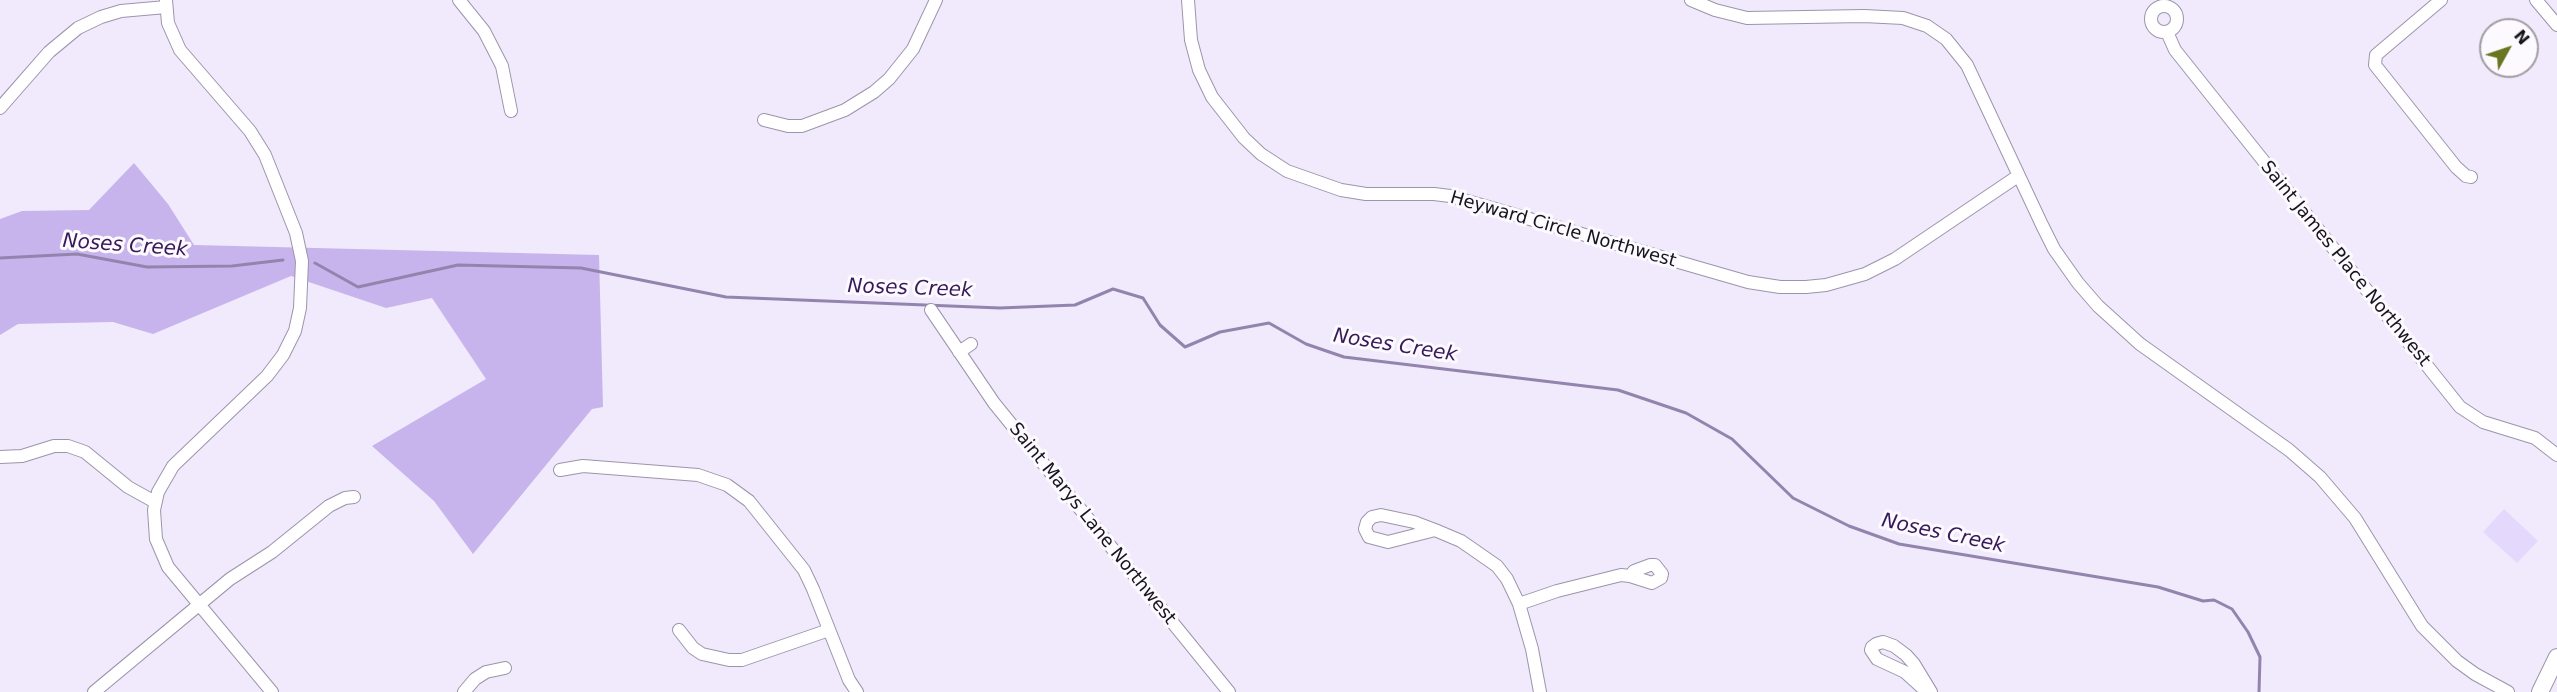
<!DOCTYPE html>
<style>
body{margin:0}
#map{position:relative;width:2557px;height:692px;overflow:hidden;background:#f0eafc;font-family:"DejaVu Sans",sans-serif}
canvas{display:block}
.north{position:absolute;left:2479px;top:18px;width:60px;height:60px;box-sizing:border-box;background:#fcfaff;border:2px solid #a09ea4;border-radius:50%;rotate:50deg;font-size:16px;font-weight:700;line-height:24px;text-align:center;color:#17151c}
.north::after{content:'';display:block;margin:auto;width:21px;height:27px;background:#6a751f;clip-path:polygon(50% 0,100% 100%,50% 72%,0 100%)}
</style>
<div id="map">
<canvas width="2557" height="692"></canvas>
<div class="north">N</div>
</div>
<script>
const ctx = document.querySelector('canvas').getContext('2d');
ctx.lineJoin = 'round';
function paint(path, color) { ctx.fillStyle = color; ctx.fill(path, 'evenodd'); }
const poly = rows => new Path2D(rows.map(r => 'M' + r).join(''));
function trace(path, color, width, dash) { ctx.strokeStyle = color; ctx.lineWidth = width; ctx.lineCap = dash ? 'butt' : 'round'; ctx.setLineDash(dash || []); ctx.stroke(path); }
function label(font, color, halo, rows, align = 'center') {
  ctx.font = font + ' "DejaVu Sans",sans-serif'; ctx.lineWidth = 6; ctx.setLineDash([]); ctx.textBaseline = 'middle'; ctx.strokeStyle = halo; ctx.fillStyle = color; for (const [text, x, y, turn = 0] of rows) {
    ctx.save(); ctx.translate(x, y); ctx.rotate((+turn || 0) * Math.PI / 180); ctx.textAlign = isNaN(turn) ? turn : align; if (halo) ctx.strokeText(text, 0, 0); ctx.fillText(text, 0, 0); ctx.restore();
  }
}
paint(poly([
 [2504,509,2538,541,2517,563,2483,532]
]), '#e5d8fd');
paint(poly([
 [134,163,168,204,194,245,599,255,603,407,592,409,473,554,434,501,372,446,486,379,432,298,386,308,291,276,153,334,113,322,18,324,0,335,0,219,22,211,89,210]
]), '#c8b4ec');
trace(poly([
 [0,258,77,254,147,267,232,266,283,260],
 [315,263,358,287,458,265,581,268,726,297,1000,308,1075,305,1113,289,1143,298,1160,325,1185,347,1220,332,1269,323,1306,344,1344,357,1618,390,1686,413,1732,439,1793,498,1849,526,1899,544,2158,587,2203,601,2214,600,2232,609,2248,632,2260,657,2259,692]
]), '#9384ae', 3);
const street = poly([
 [166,0,168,23,180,50,250,131,265,155,296,233,302,261,300,308,295,331,283,355,267,376,173,466,158,492,154,510,156,539,168,567,272,692],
 [459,0,484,31,502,66,511,111],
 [1188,0,1191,40,1199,70,1212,97,1244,138,1261,154,1287,171,1341,190,1366,194,1434,194,1450,196,1748,282,1780,287,1806,287,1826,285,1865,274,1895,259,2018,176],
 [1691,0,1715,10,1747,18,1864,16,1903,18,1927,26,1946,39,1967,65,2042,225,2054,249,2078,283,2098,306,2140,344,2289,450,2320,477,2355,518,2422,626,2457,661,2475,674,2508,692],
 [2441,0,2376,55,2375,65,2456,167,2466,176,2471,177],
 [2536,0,2557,25],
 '2151 19a13 13 0 1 1 26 0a13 13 0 1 1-26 0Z',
 [2167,32,2175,50,2460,407,2483,422,2535,438,2557,455],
 [0,108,49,52,78,28,101,17,121,11,166,7],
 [764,120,788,126,802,126,845,110,874,92,889,79,913,49,936,0],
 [931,310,994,403,1229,692],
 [959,352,971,344],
 [0,457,22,456,54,446,68,446,85,452,128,487,155,502],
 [560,470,583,466,698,475,727,485,749,501,804,570,813,589,849,680,857,692],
 [1435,530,1388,542,1369,537,1365,529,1367,522,1372,517,1381,515,1414,522,1435,530,1461,541,1497,566,1507,579,1519,604,1532,649,1540,692],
 [1519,604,1557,591,1621,575,1630,576,1652,583,1661,578,1662,574,1655,565,1650,565,1634,571,1630,576],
 [679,630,693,648,702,654,729,660,742,660,829,630],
 [94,692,230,579,272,552,329,506,345,498,354,497],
 [464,692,475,679,486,672,505,668],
 [1927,692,1905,672,1877,659,1871,650,1872,647,1876,644,1883,642,1894,646,1906,655,1914,664,1931,692]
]);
const secondary = poly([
 [2540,692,2557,657]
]);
trace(street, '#9c95aa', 14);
trace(secondary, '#9c95aa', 18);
trace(street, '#fff', 12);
trace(secondary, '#fff', 16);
label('18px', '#17151c', '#fcfaff', [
 ["Heyward Circle Northwest",1563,230,16],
 ["Saint James Place Northwest",2345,264,51],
 ["Saint Marys Lane Northwest",1092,524,51]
]);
label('italic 20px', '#371959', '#fcfaff', [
 ["Noses Creek",125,246,4],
 ["Noses Creek",910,289,2],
 ["Noses Creek",1395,346,9],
 ["Noses Creek",1943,534,12]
]);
</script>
